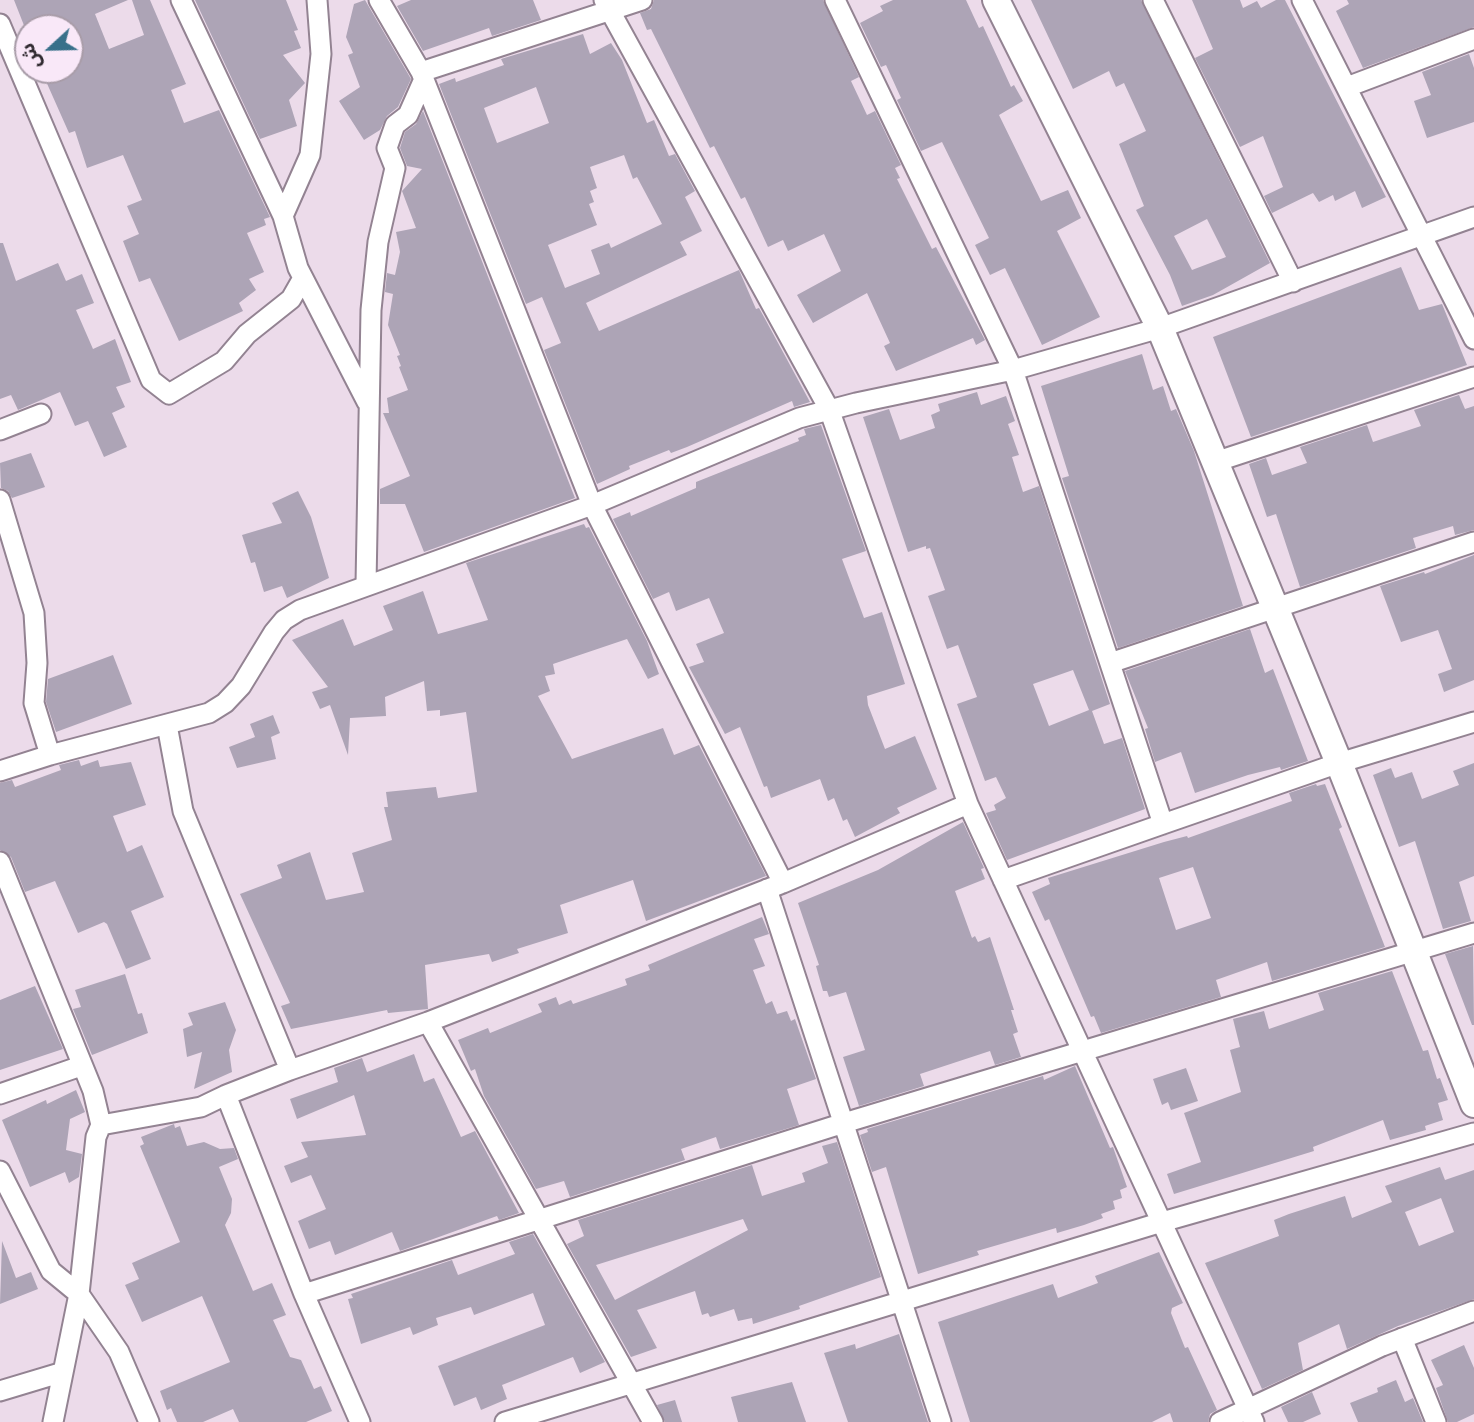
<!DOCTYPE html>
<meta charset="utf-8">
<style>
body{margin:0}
#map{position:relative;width:1474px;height:1422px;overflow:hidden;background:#ecdbea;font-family:Montserrat,"Noto Sans Arabic",sans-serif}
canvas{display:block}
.north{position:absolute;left:14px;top:14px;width:70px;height:70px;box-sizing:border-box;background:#f9e8f8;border:2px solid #a89ca8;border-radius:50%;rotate:248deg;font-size:19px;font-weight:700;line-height:28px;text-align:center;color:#2f292f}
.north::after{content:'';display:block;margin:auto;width:24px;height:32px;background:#38708a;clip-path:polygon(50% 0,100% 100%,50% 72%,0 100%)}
</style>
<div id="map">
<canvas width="1474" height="1422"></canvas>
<div class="north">ش</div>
</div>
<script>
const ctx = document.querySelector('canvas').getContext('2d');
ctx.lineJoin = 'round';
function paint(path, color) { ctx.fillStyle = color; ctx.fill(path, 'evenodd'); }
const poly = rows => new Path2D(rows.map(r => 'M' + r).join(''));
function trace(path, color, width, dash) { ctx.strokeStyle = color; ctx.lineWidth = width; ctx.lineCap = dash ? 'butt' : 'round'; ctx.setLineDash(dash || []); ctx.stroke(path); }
paint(poly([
 [14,0,128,0,95,14,109,49,144,35,132,0,150,0,186,84,171,90,184,123,219,110,270,217,264,219,266,225,247,233,264,272,249,279,256,290,239,303,243,311,179,341,150,278,139,282,123,241,139,234,127,206,142,200,123,155,87,168,75,131,69,133,41,70,70,70,70,28,25,28],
 [195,0,286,0,298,30,294,31,301,48,283,55,305,83,289,100,297,126,260,139],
 [365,0,411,79,398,107,387,116,380,130,364,140,339,101,360,87,348,55,353,53,346,37,354,4],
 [411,0,533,0,541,20,492,36,489,28,423,51,397,6],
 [654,0,823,0,859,77,851,81,867,115,875,111,901,165,895,168,900,178,897,179,932,249,936,247,985,340,976,345,973,338,896,371,884,346,890,343,867,293,813,323,797,295,841,271,824,234,788,251,783,240,768,247,745,197,741,199,714,146,710,148,651,29,647,30,640,13,651,9],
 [893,0,966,0,979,28,983,26,1011,87,1014,85,1023,101,999,115,1041,201,1068,190,1081,218,1057,231,1100,317,1042,345,1005,268,990,275,975,245,989,238,942,142,921,151,897,100,901,98,886,65,881,67,860,23,883,11,880,6],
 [1031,0,1141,0,1270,263,1213,295,1182,306,1170,275,1136,210,1144,206,1119,144,1146,131,1124,83,1116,87,1109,71,1073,89],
 [1207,219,1226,257,1192,270,1174,236],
 [1192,0,1240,0,1243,8,1257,1,1261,8,1276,0,1285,0,1386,197,1362,208,1355,191,1335,201,1333,195,1319,202,1313,193,1272,213,1264,196,1283,187,1263,136,1240,147,1195,58,1213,49],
 [1347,0,1474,0,1474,27,1363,68,1336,11,1349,4],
 [583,34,590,54,611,43,622,60,647,123,654,120,669,156,675,154,695,191,685,197,702,231,680,242,687,255,586,303,599,331,739,270,756,309,759,308,764,317,810,402,794,407,792,401,687,447,671,453,669,450,629,466,630,469,597,484,544,350,561,343,542,297,526,304,439,84,455,78,456,82,504,65,501,59],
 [536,87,549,123,497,143,484,108],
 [624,155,633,179,637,177,662,224,611,248,609,243,591,250,600,274,565,288,548,245,597,225,589,204,594,202,590,191,597,188,590,167],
 [1469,54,1474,68,1474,122,1427,138,1414,101,1431,95,1422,72],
 [423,111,575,498,424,552,405,504,380,504,380,489,410,476,383,413,389,413,387,398,408,390,399,367,401,366,397,356,400,355,388,325,393,294,385,292,387,273,395,275,400,252,396,232,416,228,402,191,422,169,407,166,400,148,405,132,416,124],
 [0,243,3,243,16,281,58,263,66,281,82,274,94,303,76,310,93,349,115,339,131,382,116,387,125,407,112,413,127,447,104,457,88,421,75,426,60,392,18,410,11,395,0,399],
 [1401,267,1419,310,1442,304,1467,365,1251,437,1213,337],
 [1142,354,1153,390,1163,386,1171,411,1176,409,1194,451,1243,606,1118,648,1062,478,1069,476,1041,386],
 [977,392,981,405,1006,396,1015,421,1008,424,1019,455,1012,457,1023,492,1039,486,1110,704,1092,711,1104,744,1122,738,1145,809,1007,860,986,813,996,810,994,805,1006,798,996,777,985,781,957,704,977,697,958,645,947,649,928,596,945,590,930,548,926,549,926,546,908,552,863,417,889,409,900,440,935,428,931,415,940,411,938,404],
 [1073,670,1089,710,1049,726,1033,684],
 [1459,395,1465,409,1474,406,1474,530,1455,535,1453,526,1413,538,1416,548,1300,587,1276,514,1267,517,1249,464,1266,458,1272,475,1307,463,1300,447,1367,425,1373,442,1421,426,1414,410],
 [821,425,866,551,842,559,864,618,882,612,905,684,867,696,868,705,885,749,915,736,937,789,897,808,900,813,855,837,847,819,843,821,834,798,828,801,820,779,771,798,767,786,764,787,740,727,725,734,689,667,704,662,696,644,724,633,709,598,676,611,669,592,653,599,613,519,630,512,631,516,696,488,696,482,799,441,798,438,806,435,804,429],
 [31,453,45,487,12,498,8,491,1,488,0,463],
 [298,491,311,517,329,578,287,598,282,586,264,592,255,562,251,563,242,535,282,523,272,503],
 [584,524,586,528,589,527,647,641,659,674,648,679,627,639,553,664,555,674,545,676,550,691,538,696,572,759,663,728,674,755,699,745,766,876,646,921,633,880,560,905,568,933,517,949,519,953,492,962,489,954,425,965,428,1009,388,1013,387,1010,291,1029,281,1006,290,1003,240,894,282,878,277,865,310,852,326,900,364,892,352,853,392,840,384,807,388,807,386,792,436,787,438,798,477,792,466,712,440,716,440,710,427,711,424,681,385,697,386,716,350,718,348,755,330,705,320,709,312,692,328,687,292,640,343,619,354,646,393,630,383,606,423,591,438,634,488,620,466,563],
 [1474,555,1474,680,1444,692,1438,674,1452,669,1438,630,1401,642,1380,586,1424,572,1425,574],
 [1250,629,1265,673,1273,669,1308,761,1281,770,1280,767,1248,775,1195,793,1181,752,1155,762,1145,729,1148,728,1125,671],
 [113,655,132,704,56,732,46,702,48,679],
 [273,715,280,733,271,737,276,759,237,768,229,747,255,737,250,724],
 [79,760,81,766,98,760,100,767,131,762,146,805,113,816,127,852,142,845,164,897,131,911,151,959,126,969,107,924,104,922,78,933,55,881,25,892,11,857,0,850,0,783,12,780,15,787,61,770,59,765],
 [1474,763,1474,876,1459,882,1471,921,1443,929,1415,841,1399,847,1373,775,1391,768,1395,778,1412,772,1422,799,1459,785,1453,771],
 [1316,784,1317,786,1325,784,1342,827,1339,829,1385,947,1272,981,1267,962,1216,980,1221,997,1101,1033,1094,1016,1091,1017,1049,919,1045,921,1032,892,1050,884,1048,878,1164,842,1187,836,1188,838,1292,801,1289,793],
 [1193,867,1211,918,1176,930,1159,878],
 [963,822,984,868,981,869,985,879,955,891,972,938,975,936,978,942,990,937,1014,1010,1011,1010,1018,1032,1013,1034,1021,1057,995,1065,990,1051,920,1074,924,1086,859,1106,843,1057,865,1050,846,992,829,997,827,991,823,991,816,966,819,965,798,903,878,870],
 [762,917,769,934,754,939,765,966,753,970,766,1004,772,1001,777,1014,787,1011,791,1021,795,1019,816,1079,787,1089,799,1125,720,1149,716,1137,681,1149,685,1160,570,1197,564,1181,536,1189,484,1096,475,1069,471,1071,458,1040,488,1028,490,1033,542,1012,538,1004,556,997,559,1005,571,1000,573,1004,627,985,625,979,650,970,648,965],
 [1473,946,1474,1025,1472,1025,1445,954],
 [1392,971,1423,1051,1428,1050,1437,1079,1440,1078,1448,1100,1438,1103,1443,1120,1425,1126,1426,1130,1390,1140,1383,1120,1313,1147,1314,1151,1174,1194,1167,1174,1201,1162,1184,1113,1241,1092,1230,1050,1240,1047,1233,1019,1264,1011,1269,1029,1324,1010,1318,993],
 [125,974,138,1014,142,1013,148,1033,92,1055,73,1009,81,1007,75,990],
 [35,986,63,1049,0,1070,0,1000],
 [225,1002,236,1030,229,1050,232,1072,194,1089,202,1052,187,1057,183,1029,193,1025,188,1013],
 [414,1054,424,1082,434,1078,461,1137,475,1131,519,1213,499,1220,497,1216,400,1251,392,1232,335,1255,330,1241,309,1249,298,1221,326,1209,311,1175,291,1183,284,1166,308,1157,301,1142,366,1135,354,1095,297,1119,290,1099,338,1082,334,1068,362,1058,367,1072],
 [1075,1066,1110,1148,1113,1147,1127,1187,1120,1190,1122,1198,1113,1201,1115,1209,1101,1214,1103,1218,1084,1225,1057,1233,1056,1228,977,1251,979,1255,918,1274,886,1167,872,1172,860,1135,868,1132,867,1129,1043,1076,1044,1080],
 [1186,1068,1198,1101,1171,1110,1168,1102,1162,1105,1153,1079],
 [76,1090,85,1112,70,1119,66,1150,82,1154,79,1177,69,1183,65,1172,30,1187,2,1120,46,1100,47,1104],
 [174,1124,175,1128,180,1126,187,1146,204,1142,220,1149,234,1148,238,1159,219,1167,232,1199,231,1213,225,1225,253,1291,272,1283,286,1315,273,1320,290,1357,301,1360,314,1389,321,1386,332,1411,306,1422,239,1422,233,1409,203,1422,177,1422,171,1408,167,1410,160,1391,230,1362,202,1296,142,1322,125,1285,139,1279,132,1263,180,1242,140,1146,144,1144,141,1137],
 [837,1142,881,1277,799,1306,800,1309,753,1324,752,1318,738,1321,734,1309,710,1317,708,1313,702,1315,695,1291,637,1310,657,1348,631,1357,567,1244,584,1236,578,1220,752,1165,762,1196,805,1182,802,1173,828,1163,822,1146],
 [743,1219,748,1230,615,1300,596,1265],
 [1440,1167,1445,1180,1474,1170,1474,1299,1398,1326,1347,1349,1339,1324,1298,1343,1303,1370,1262,1389,1205,1263,1279,1236,1274,1220,1289,1214,1345,1196,1352,1218,1392,1202,1385,1186],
 [1441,1198,1454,1232,1419,1246,1405,1212],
 [533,1234,605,1362,580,1373,573,1357,502,1385,507,1399,481,1410,476,1397,454,1406,438,1366,545,1325,533,1293,474,1315,471,1307,436,1318,438,1325,413,1335,410,1327,361,1344,348,1299,353,1298,351,1294,452,1260,458,1275,515,1254,509,1242],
 [2,1241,16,1278,31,1272,38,1289,0,1304],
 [1159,1252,1183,1303,1172,1308,1171,1313,1185,1348,1188,1347,1217,1410,1210,1414,1208,1422,1173,1422,1170,1413,1152,1422,970,1422,938,1322,1053,1284,1058,1298,1098,1283,1095,1276],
 [899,1334,928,1422,848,1422,824,1353,855,1344,856,1349],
 [1464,1345,1474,1368,1474,1414,1457,1422,1448,1422,1436,1388,1443,1385,1431,1360],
 [1396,1380,1405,1402,1413,1398,1423,1422,1358,1422,1350,1403,1378,1392,1377,1388],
 [792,1382,806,1422,738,1422,731,1397],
 [1312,1392,1321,1414,1303,1422,1288,1422,1281,1407],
 [675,1400,682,1422,665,1422,657,1405]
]), '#ada4b6');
const street = poly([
 [181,0,283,216,298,268,367,402],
 [379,0,421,72,592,505,783,883],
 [604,0,829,409,968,804,1254,1422],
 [835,0,1013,370,1163,824,1339,763,1474,722],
 [1153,0,1293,282],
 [1302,0,1474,339],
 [0,24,151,380,169,394,224,361,247,334,291,299,303,278],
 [421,72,642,0],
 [1347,87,1474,39],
 [283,216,310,155,321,54,317,0],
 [0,430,41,414],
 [1215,462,1474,377],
 [0,500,34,613,37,663,34,703,50,755,0,771],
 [366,584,371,310,378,242,395,168,387,148,395,125,408,115,424,79],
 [1110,663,1474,542],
 [167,725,183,811,290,1070,428,1022,783,883,968,804],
 [50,755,209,713,225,703,241,686,274,632,284,620,300,610,592,505,799,418,856,403,1013,370,1160,328,1474,217],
 [0,862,93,1091,101,1125,96,1137,79,1294,53,1422],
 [1003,880,1163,824],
 [767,889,941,1422],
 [428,1022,653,1422],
 [290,1070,226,1095,304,1294,360,1422],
 [0,1094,81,1066],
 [101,1125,201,1107,226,1095],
 [0,1171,51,1271,79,1294,119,1352,149,1422],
 [304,1294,844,1123,1474,933],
 [1402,1338,1436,1422],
 [0,1391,63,1372],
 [505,1422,1162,1222,1474,1133],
 [1220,1422,1382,1346,1474,1311]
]);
const secondary = poly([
 [996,0,1160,328,1339,763,1474,1104]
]);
trace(street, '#938392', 23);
trace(secondary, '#938392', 30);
trace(street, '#fff', 19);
trace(secondary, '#fff', 26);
</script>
